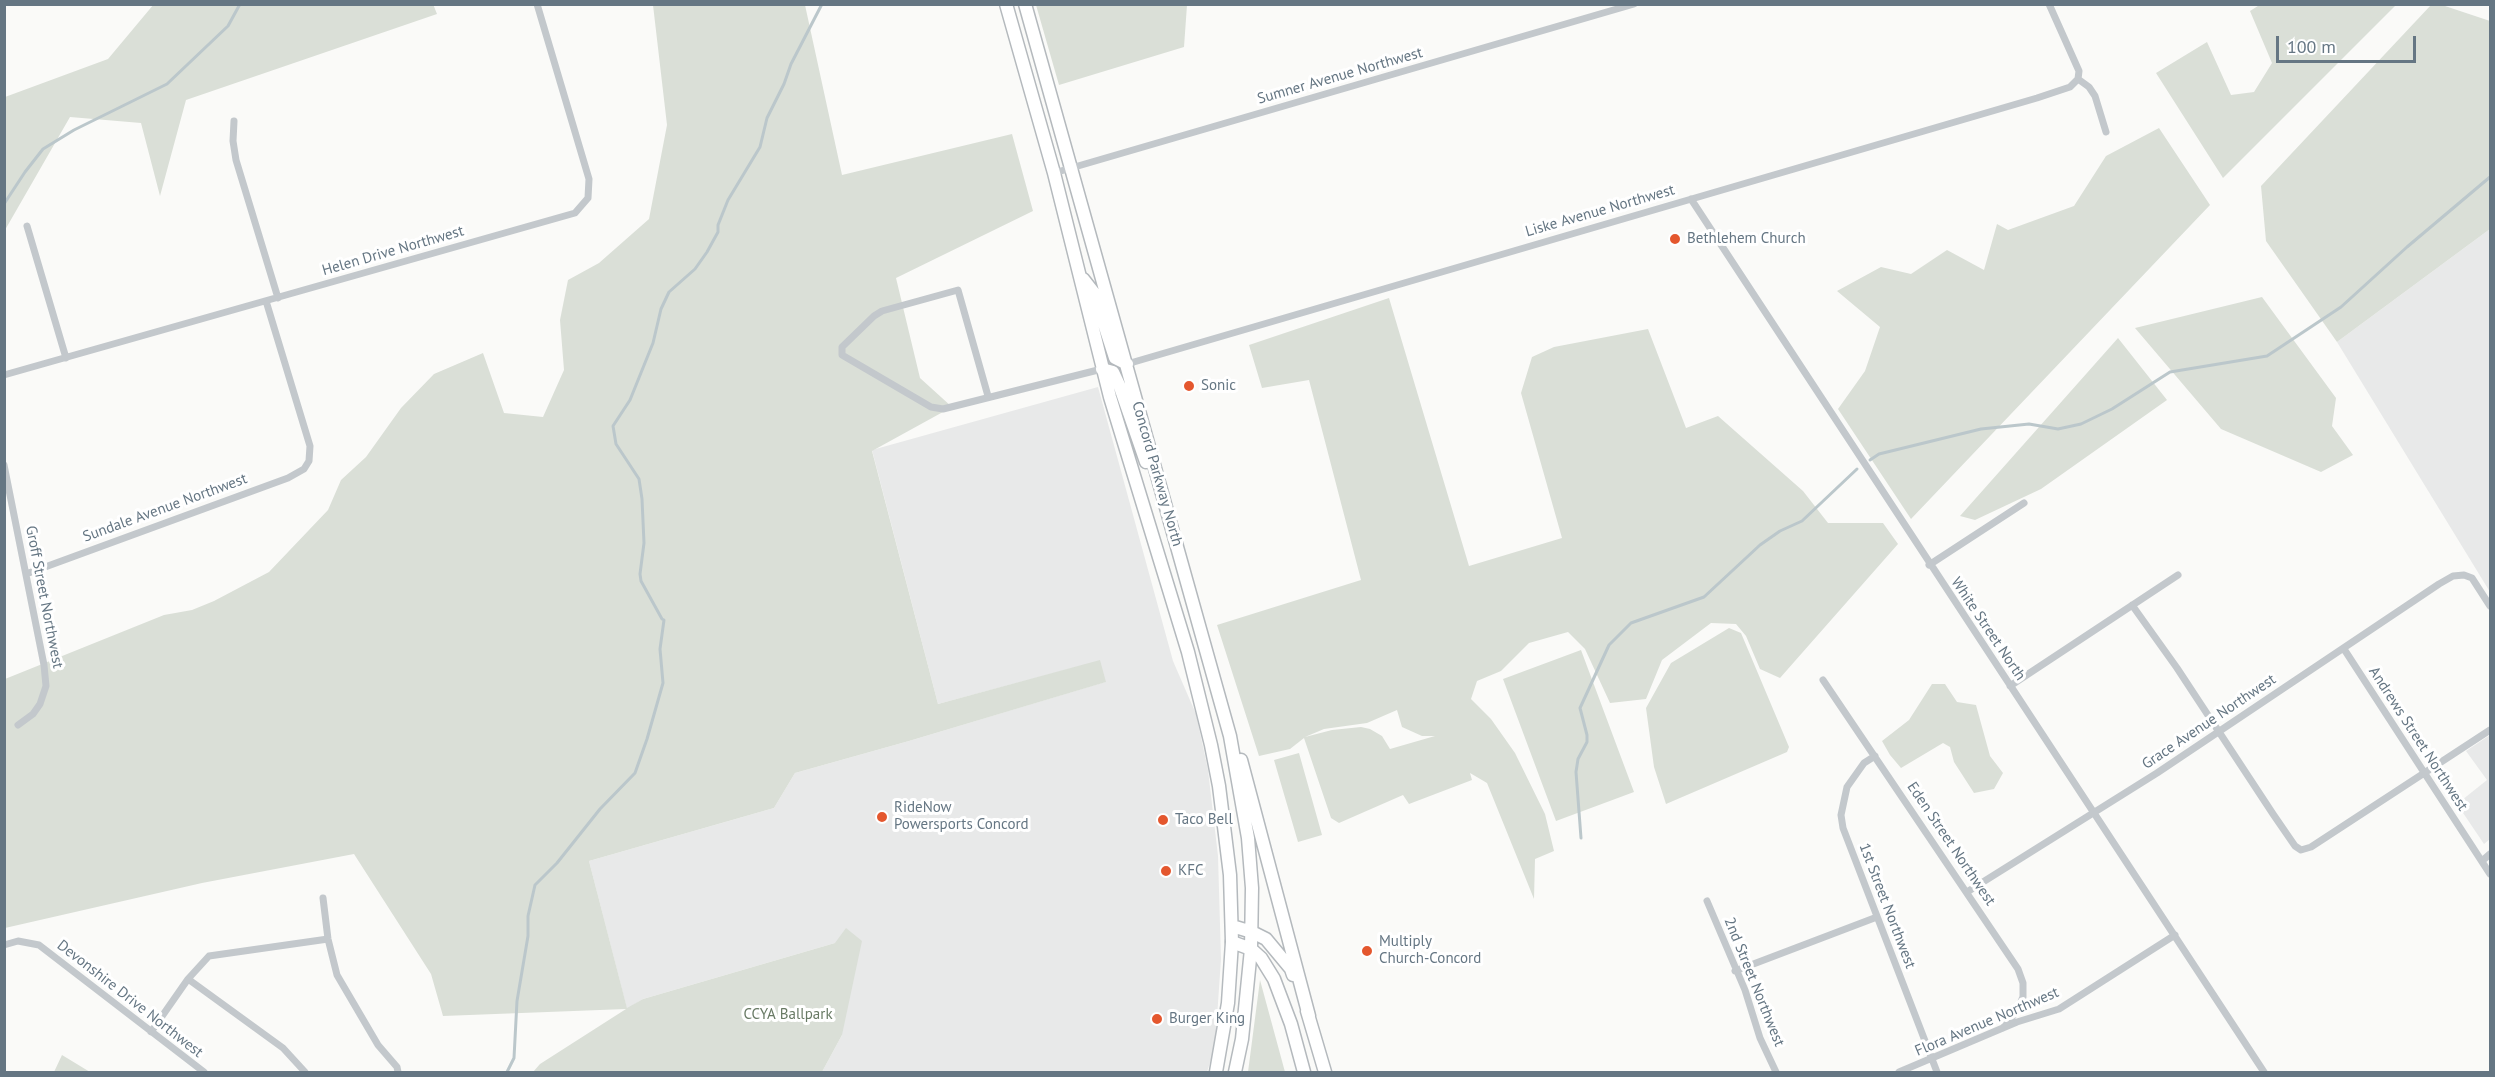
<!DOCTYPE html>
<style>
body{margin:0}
#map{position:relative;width:2495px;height:1077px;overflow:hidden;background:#fafaf8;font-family:"PT Sans",sans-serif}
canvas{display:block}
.frame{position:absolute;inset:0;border:6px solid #657683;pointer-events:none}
.scale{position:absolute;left:2276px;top:36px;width:140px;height:27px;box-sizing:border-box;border:3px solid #657683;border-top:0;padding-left:8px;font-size:18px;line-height:21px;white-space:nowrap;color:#657683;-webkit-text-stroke:4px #fff;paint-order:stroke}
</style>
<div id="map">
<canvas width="2495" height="1077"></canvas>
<div class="frame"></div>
<div class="scale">100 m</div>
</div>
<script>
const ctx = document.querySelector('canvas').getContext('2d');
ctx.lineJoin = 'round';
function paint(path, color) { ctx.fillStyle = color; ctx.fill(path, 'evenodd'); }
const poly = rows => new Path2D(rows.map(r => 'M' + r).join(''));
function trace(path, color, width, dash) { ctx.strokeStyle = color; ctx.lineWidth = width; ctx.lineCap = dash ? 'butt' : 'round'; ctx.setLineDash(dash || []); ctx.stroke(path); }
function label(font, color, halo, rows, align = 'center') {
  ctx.font = font + ' "PT Sans",sans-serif'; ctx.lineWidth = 6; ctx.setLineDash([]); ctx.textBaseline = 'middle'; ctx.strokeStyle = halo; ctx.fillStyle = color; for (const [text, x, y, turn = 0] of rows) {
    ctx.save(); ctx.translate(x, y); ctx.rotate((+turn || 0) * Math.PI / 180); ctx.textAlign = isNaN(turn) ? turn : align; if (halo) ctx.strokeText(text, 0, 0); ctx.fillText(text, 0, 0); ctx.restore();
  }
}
paint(poly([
 [2490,229,2490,592,2337,342],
 [1098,387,1173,661,1196,714,1208,770,1218,856,1221,959,1215,1047,1207,1072,822,1072,842,1035,835,943,643,999,627,1009,589,861,774,808,795,773,909,741,1105,682,1099,661,938,704,872,450],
 [2490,735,2490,839,2484,844,2457,804,2487,780,2466,751]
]), '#e8e9e9');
paint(poly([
 [154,4,433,4,437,14,186,100,160,196,141,123,70,117,5,230,5,97,108,59],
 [2261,4,2396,5,2223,178,2156,73,2207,42,2231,95,2254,92,2272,63,2250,11],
 [653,5,805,5,842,175,1012,134,1033,211,896,278,920,378,952,407,872,451,938,704,1100,660,1106,682,909,741,795,773,774,808,589,861,627,1008,643,999,835,943,846,928,862,941,842,1035,822,1072,533,1072,540,1064,626,1009,443,1016,431,974,354,854,202,883,5,928,5,679,164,615,192,610,214,601,269,572,328,510,341,480,366,457,401,408,434,374,483,353,504,413,543,417,564,370,560,320,568,280,599,263,649,219,667,125],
 [1036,5,1187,5,1184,47,1059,85],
 [2431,5,2442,5,2490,21,2490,229,2337,342,2266,241,2261,186],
 [2159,128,2210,205,1911,519,1838,409,1865,371,1880,327,1837,291,1881,267,1911,274,1947,250,1984,270,1997,224,2008,230,2074,206,2106,156],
 [2262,297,2336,398,2332,426,2353,455,2321,472,2221,429,2135,328],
 [1389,298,1469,566,1562,538,1521,393,1532,357,1554,347,1648,329,1686,428,1718,416,1803,491,1828,523,1883,523,1898,544,1780,678,1760,669,1746,636,1736,624,1711,623,1662,660,1646,699,1610,703,1585,649,1568,632,1529,643,1501,671,1477,681,1471,699,1491,719,1515,753,1545,814,1554,851,1535,859,1534,899,1487,783,1470,773,1472,780,1409,804,1403,795,1339,823,1331,818,1304,738,1290,749,1259,756,1217,625,1361,580,1309,380,1262,388,1249,345],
 [1397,710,1402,727,1422,736,1435,736,1390,749,1382,736,1370,729,1361,727,1332,730,1305,737,1324,729,1367,723],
 [2118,338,2167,400,2041,489,1975,520,1960,516],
 [1729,628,1741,633,1789,747,1787,752,1666,804,1654,767,1646,708,1671,663],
 [1581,650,1634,792,1556,821,1503,679],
 [1932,684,1945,684,1957,702,1976,705,1990,756,2003,773,1994,789,1974,793,1954,762,1950,747,1943,743,1901,768,1890,755,1882,741,1909,720],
 [1299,753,1322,835,1298,842,1274,760],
 [1260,980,1285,1072,1248,1072],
 [62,1055,90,1072,54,1072]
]), '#dadfd7');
trace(poly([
 [4,204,25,172,43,149,74,130,167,84,228,26,240,4],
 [1870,460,1879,454,1981,429,2029,424,2058,429,2081,424,2112,409,2170,372,2267,356,2341,307,2407,247,2490,177],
 [1581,838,1576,772,1578,759,1587,742,1587,735,1580,708,1609,645,1631,623,1704,597,1760,545,1780,531,1802,521,1857,469],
 [507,1072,514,1058,517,1001,528,936,528,916,535,885,557,863,600,809,635,773,647,739,663,683,660,649,664,620,662,619,641,581,640,574,644,543,642,499,639,479,616,444,613,426,630,400,653,343,661,309,669,292,695,269,707,252,718,232,718,225,728,200,760,147,767,118,784,84,791,64,822,4]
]), '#bbc7cb', 3);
const primary = poly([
 [1216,1072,1228,1003,1232,942],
 [1235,1072,1242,1039,1251,949]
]);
const trunk = poly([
 [1006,4,1054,173,1110,397,1188,652,1211,745,1219,786,1230,875,1232,942,1251,949,1261,958,1274,979,1291,1024,1304,1072],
 [1025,4,1230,736,1248,838,1252,888,1251,949],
 [1083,279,1094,293,1115,358,1127,364],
 [1102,369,1113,372,1120,387,1146,462],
 [1241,760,1309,1016],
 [1232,926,1252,932,1266,939,1291,969,1293,975],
 [1307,1011,1325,1072]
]);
trace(primary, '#b5babe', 15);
trace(trunk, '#b4b9bd', 15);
trace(poly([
 [2049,4,2079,71,2078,79],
 [2078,79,2089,87,2095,96,2106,132],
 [234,121,233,141,236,160,278,298],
 [1054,173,1634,4],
 [1691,199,2264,1072],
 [27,226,66,358],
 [1127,364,2037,98,2070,87,2078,79],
 [4,375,575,213,588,198,589,179,537,4],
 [988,396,958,290,882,311,874,316,842,347,842,355,931,407,943,409,1102,369],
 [4,465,44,665,46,686,40,704,33,714,18,725],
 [1929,565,2024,503],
 [26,574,288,478,304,469,309,461,310,446,266,301],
 [2132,605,2177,668,2273,814,2295,846,2301,850,2311,847,2490,730],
 [2344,649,2490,874],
 [1823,680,2018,969,2023,983,2023,997,2017,1011,2003,1028],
 [2010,686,2178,575],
 [1875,756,1864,763,1847,787,1841,815,1843,828,1937,1072],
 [2482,861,2490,854],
 [1967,892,2157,773,2439,584,2453,576,2464,575,2472,578,2490,606],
 [323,898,328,939,337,975,378,1045,397,1067,398,1072],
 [1707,901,1745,990,1760,1038,1776,1072],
 [4,945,18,941,39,945,204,1072],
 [1735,971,1877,917],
 [188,979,283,1048,305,1072],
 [151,1032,188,979,209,956,328,939],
 [1899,1072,2017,1022,2059,1009,2175,935]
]), '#c3c8cc', 7);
trace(primary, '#fff', 12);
trace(trunk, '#fff', 12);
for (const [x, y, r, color] of [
 [1675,239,6,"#e4572e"],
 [1189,386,6,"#e4572e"],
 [882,817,6,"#e4572e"],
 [1163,820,6,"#e4572e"],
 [1166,871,6,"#e4572e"],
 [1367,951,6,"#e4572e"],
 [1157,1019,6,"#e4572e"]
]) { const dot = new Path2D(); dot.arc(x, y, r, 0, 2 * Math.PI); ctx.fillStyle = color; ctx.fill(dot); trace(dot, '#fff', 2); }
label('15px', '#657683', '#fff', [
 ["Sumner Avenue Northwest",1340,76,-16],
 ["Liske Avenue Northwest",1600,211,-16],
 ["Helen Drive Northwest",393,251,-16],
 ["Concord Parkway North",1157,474,74],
 ["Sundale Avenue Northwest",165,508,-20],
 ["Groff Street Northwest",44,597,79],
 ["White Street North",1988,629,56],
 ["Grace Avenue Northwest",2209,722,-34],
 ["Andrews Street Northwest",2418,739,57],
 ["Eden Street Northwest",1951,844,56],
 ["1st Street Northwest",1887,906,69],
 ["2nd Street Northwest",1754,982,68],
 ["Devonshire Drive Northwest",130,999,38],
 ["Flora Avenue Northwest",1987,1022,-23]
]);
label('15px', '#657683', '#fff', [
 ["Bethlehem Church",1687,239],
 ["Sonic",1201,386],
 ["RideNow",894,808],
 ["Powersports Concord",894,825],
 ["Taco Bell",1175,820],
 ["KFC",1178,871],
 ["Multiply",1379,942],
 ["Church-Concord",1379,959],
 ["Burger King",1169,1019]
], 'left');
label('15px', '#687a64', '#fff', [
 ["CCYA Ballpark",788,1015]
]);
</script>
